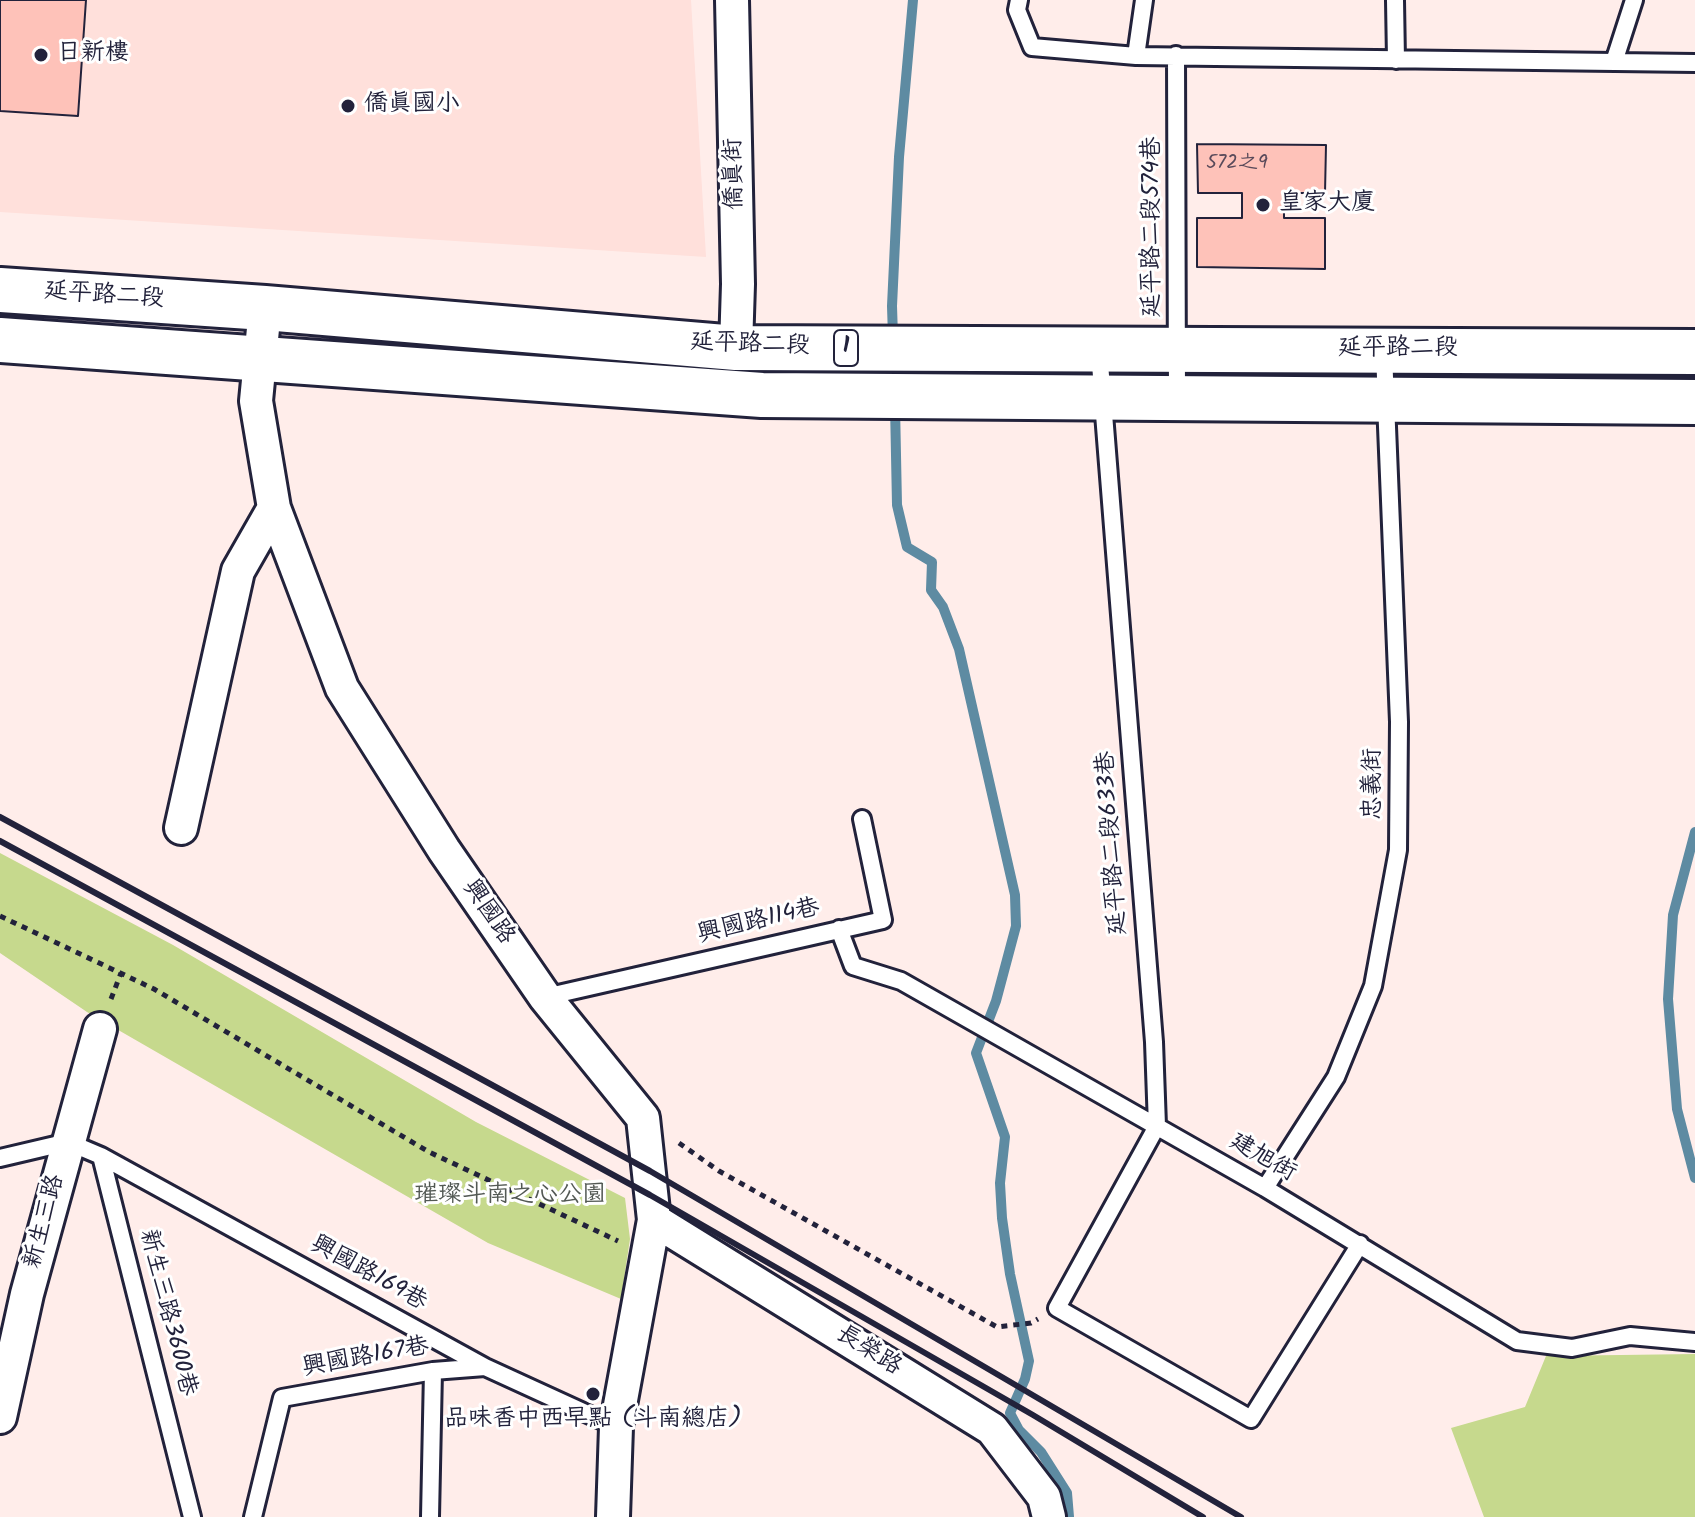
<!DOCTYPE html>
<meta charset="utf-8">
<style>
body{margin:0}
canvas{display:block;background:#ffedea}
</style>
<canvas width="1695" height="1517"></canvas>
<script>
const ctx = document.querySelector('canvas').getContext('2d');
ctx.lineJoin = 'round';
function paint(path, color) { ctx.fillStyle = color; ctx.fill(path, 'evenodd'); }
const poly = rows => new Path2D(rows.map(r => 'M' + r).join(''));
function trace(path, color, width, dash) { ctx.strokeStyle = color; ctx.lineWidth = width; ctx.lineCap = dash ? 'butt' : 'round'; ctx.setLineDash(dash || []); ctx.stroke(path); }
function label(font, color, halo, rows, align = 'center') {
  ctx.font = font + ' Kalam,"LXGW WenKai TC",sans-serif'; ctx.lineWidth = 6; ctx.setLineDash([]); ctx.textBaseline = 'middle'; ctx.strokeStyle = halo; ctx.fillStyle = color; for (const [text, x, y, turn = 0] of rows) {
    ctx.save(); ctx.translate(x, y); ctx.rotate((+turn || 0) * Math.PI / 180); ctx.textAlign = isNaN(turn) ? turn : align; if (halo) ctx.strokeText(text, 0, 0); ctx.fillText(text, 0, 0); ctx.restore();
  }
}
paint(poly([
 [0,0,691,0,706,257,0,212]
]), '#ffe0db');
paint(poly([
 [0,853,173,945,476,1122,625,1198,630,1239,621,1299,488,1243,87,1012,0,953],
 [1695,1354,1695,1517,1484,1517,1451,1428,1525,1407,1546,1356]
]), '#c6d98d');
trace(poly([
 [893,337,892,306,899,157,913,0],
 [895,405,897,505,907,547,932,562,931,590,943,607,959,649,1015,895,1016,926,996,1001,976,1053,1005,1137,1000,1183,1002,1218,1010,1274,1029,1361,1025,1379,1010,1413,1019,1430,1041,1452,1067,1493,1069,1517],
 [1695,832,1673,915,1668,999,1677,1109,1695,1178]
]), '#5e8ba2', 10);
const building = poly([
 [0,0,86,0,78,116,0,111,0,0],
 [1197,144,1326,145,1325,193,1284,193,1284,218,1325,218,1325,269,1197,267,1197,218,1242,218,1242,193,1198,193,1197,144]
]);
paint(building, '#fec2b9');
trace(building, '#22223b', 2);
const lane = poly([
 [1019,0,1017,10,1032,47,1136,56,1695,63],
 [1395,0,1396,60],
 [1176,55,1177,398],
 [1136,56,1144,0],
 [1614,62,1634,0],
 [1099,351,1154,1042,1157,1126,1057,1308,1251,1419,1360,1244],
 [839,929,853,966,901,981,1265,1188,1517,1341,1572,1348,1630,1336,1695,1342],
 [545,997,883,920,862,819],
 [101,1156,485,1367,616,1427],
 [0,1158,68,1142,101,1156,192,1517],
 [1265,1188,1336,1077,1373,986,1398,850,1399,722,1384,353],
 [253,1517,282,1398,433,1371,485,1367],
 [430,1517,433,1371]
]);
const street = poly([
 [732,0,738,284,736,348],
 [265,308,256,401,274,508,342,688,444,850,545,997,643,1118,654,1220,616,1427,613,1517],
 [181,828,238,571,274,508],
 [654,1220,992,1429,1044,1497,1049,1517],
 [0,1417,27,1294,100,1029]
]);
const primary = poly([
 [0,290,265,308,736,348,1695,352],
 [0,340,762,395,1695,402]
]);
trace(lane, '#22223b', 22);
trace(street, '#22223b', 38);
trace(primary, '#22223b', 50);
trace(poly([
 [0,916,154,989,429,1152,618,1241],
 [111,999,121,973],
 [679,1143,719,1171,997,1327,1031,1323,1038,1319]
]), '#22223b', 5, [6, 6]);
trace(lane, '#fff', 16);
trace(street, '#fff', 32);
trace(primary, '#fff', 44);
trace(poly([
 [0,817,650,1171,1241,1517],
 [0,841,650,1195,1033,1415,1203,1517]
]), '#22223b', 6);
for (const [x, y, r, color] of [
 [41,55,8,"#22223b"],
 [348,106,8,"#22223b"],
 [1263,205,8,"#22223b"],
 [593,1394,8,"#22223b"]
]) { const dot = new Path2D(); dot.arc(x, y, r, 0, 2 * Math.PI); ctx.fillStyle = color; ctx.fill(dot); trace(dot, '#fff', 3); }
label('20px', '#594a5a', null, [
 ["572之9",1237,165]
]);
for (const [x, y, w] of [
 [846,348,24]
]) { const box = new Path2D(); box.roundRect(x - w / 2, y - 18, w, 36, 6); ctx.fillStyle = '#fff'; ctx.fill(box); trace(box, '#22223b', 2); }
label('bold 22px', '#22223b', null, [
 ["1",846,348]
]);
label('24px', '#22223b', '#fff', [
 ["日新樓",57,55],
 ["僑真國小",364,106],
 ["皇家大廈",1279,205],
 ["品味香中西早點 (斗南總店)",593,1421,"center"]
], 'left');
label('24px', '#22223b', '#fff', [
 ["僑真街",736,174,-91],
 ["延平路二段574巷",1154,227,-90],
 ["延平路二段",104,297,4],
 ["延平路二段",750,346,2],
 ["延平路二段",1398,350],
 ["忠義街",1375,784,-90],
 ["延平路二段633巷",1114,843,-94],
 ["興國路",487,913,56],
 ["興國路114巷",759,923,-13],
 ["建旭街",1262,1159,30],
 ["新生三路",46,1222,-75],
 ["興國路169巷",368,1275,29],
 ["新生三路3600巷",166,1313,76],
 ["長榮路",868,1352,32],
 ["興國路167巷",366,1359,-10]
]);
label('24px', '#535954', '#fff', [
 ["璀璨斗南之心公園",510,1197]
]);
</script>
